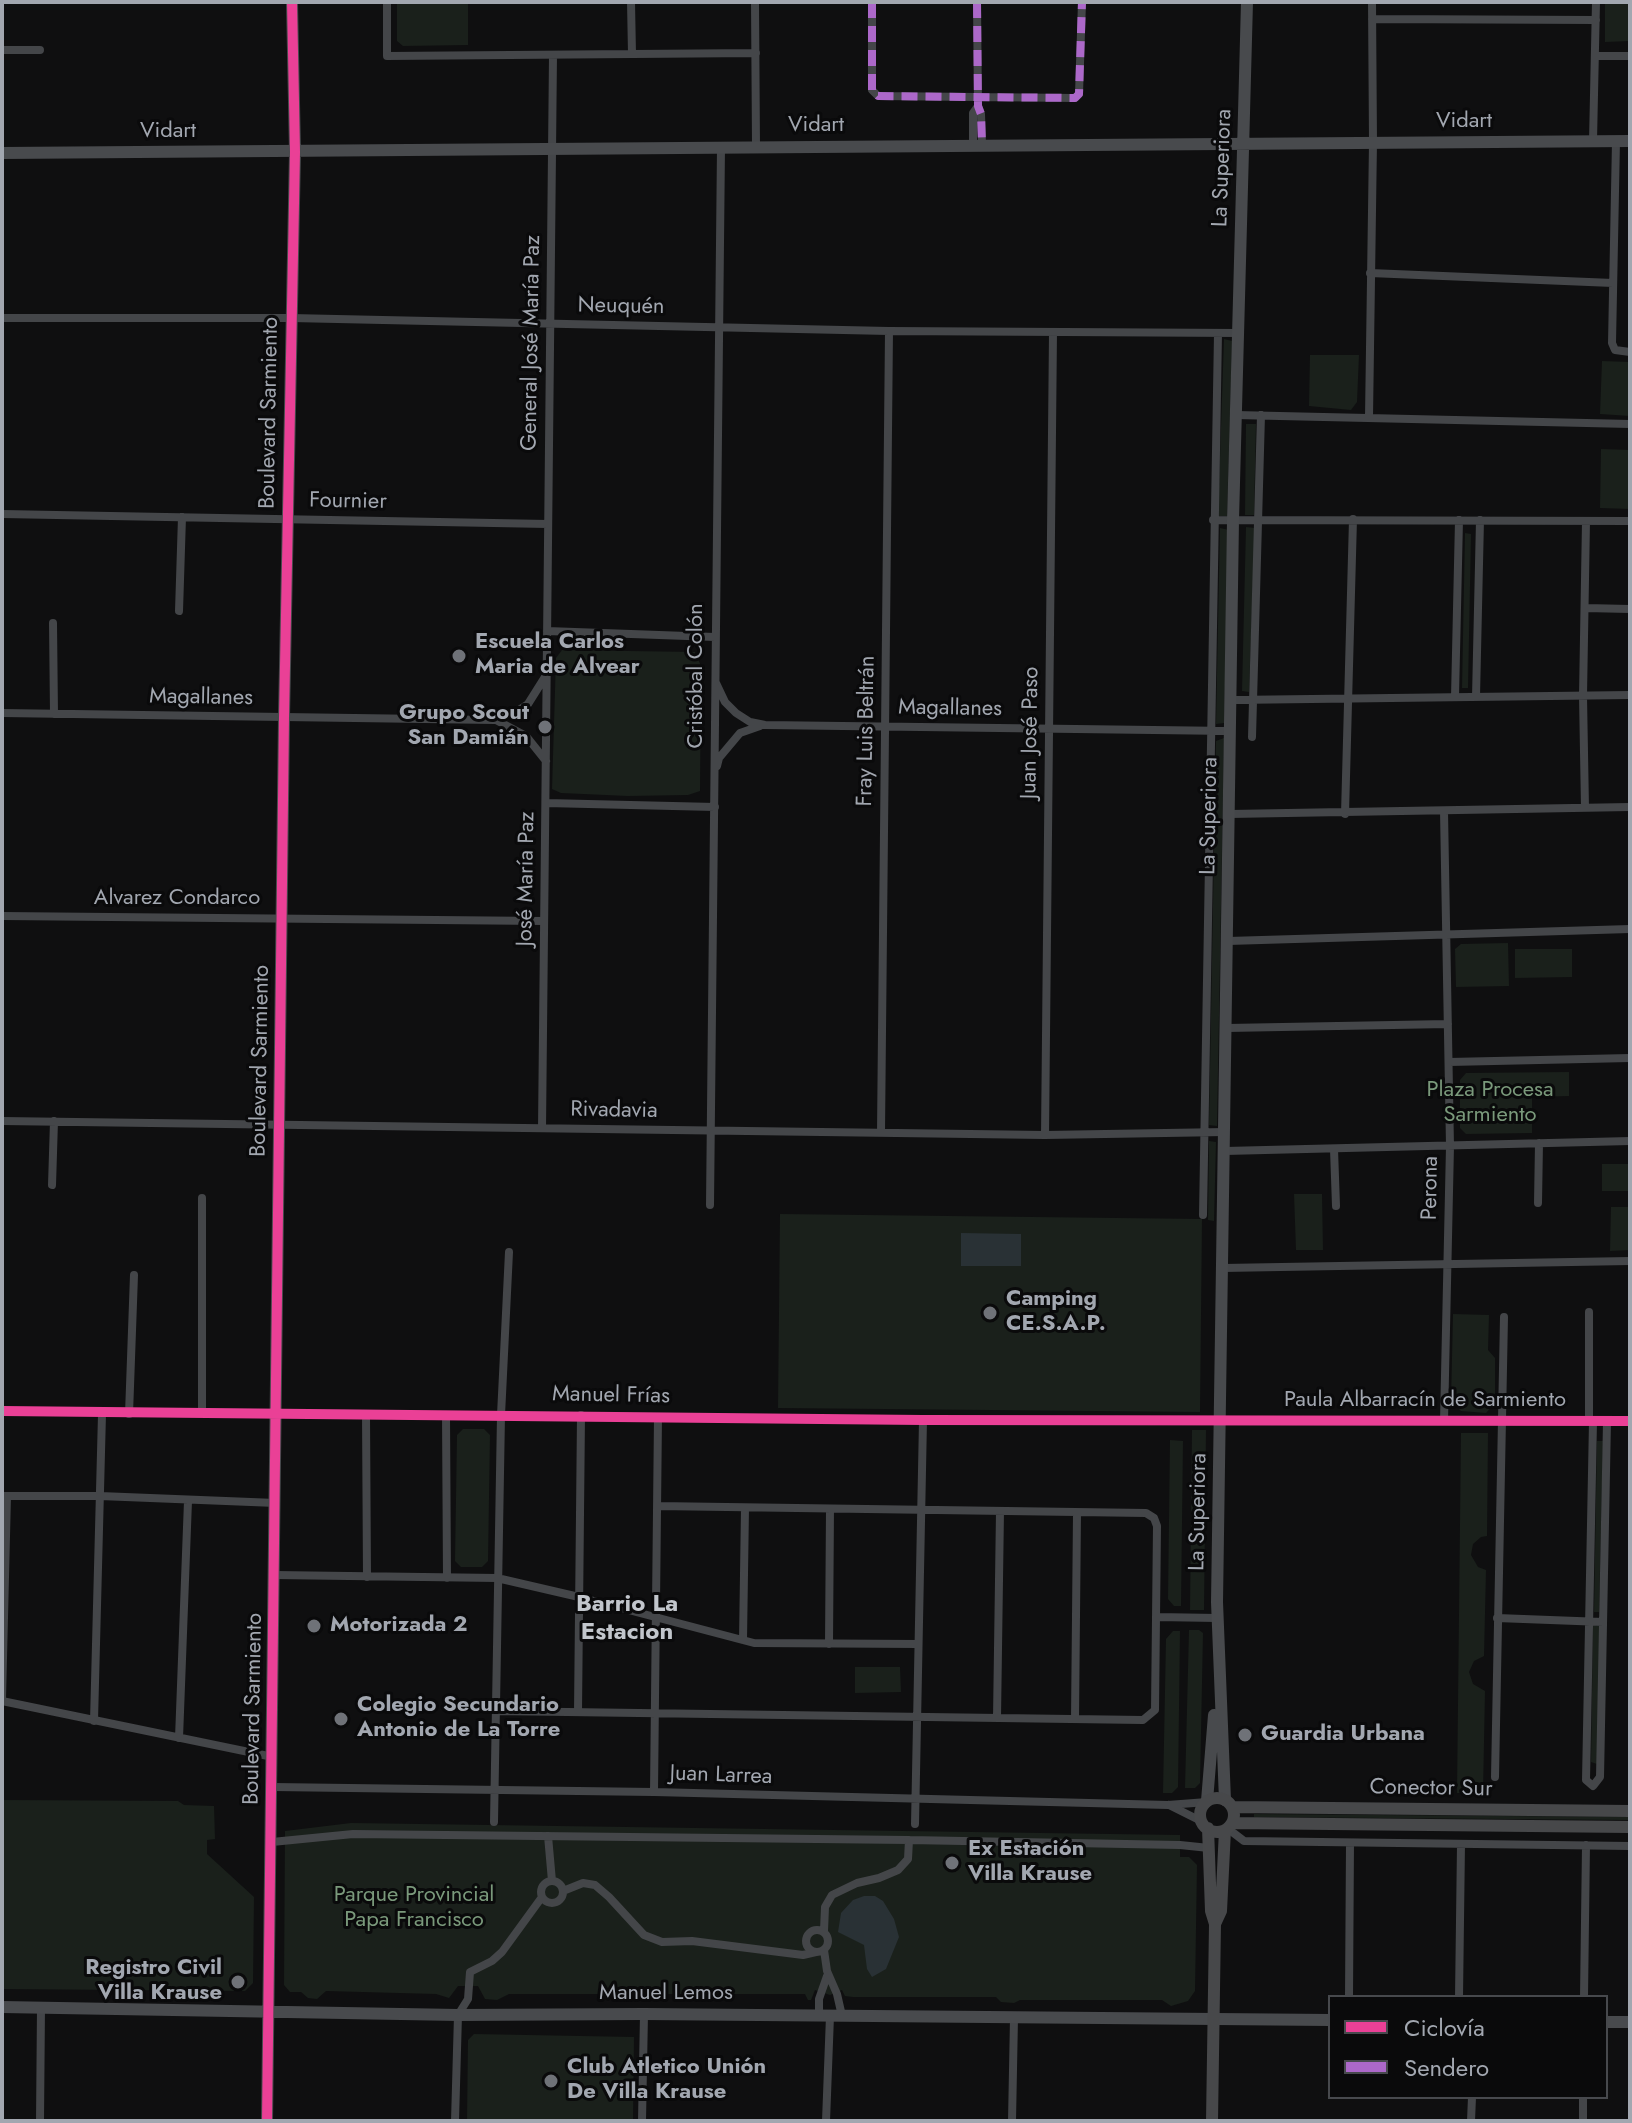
<!DOCTYPE html>
<meta charset="utf-8">
<style>
body{margin:0}
#map{position:relative;width:1632px;height:2123px;overflow:hidden;background:#0f0f10;font-family:Jost,sans-serif}
canvas{display:block}
.frame{position:absolute;inset:0;border:4px solid #a2a7b0;pointer-events:none}
.legend{position:absolute;left:1328px;top:1995px;width:280px;height:104px;box-sizing:border-box;background:#0a0a0b;border:2px solid #47494d;margin:0;padding:10px 14px;list-style:none;font-size:24px;color:#a2a7b0}
.legend li{display:flex;align-items:center;gap:16px;height:40px}
.legend b{width:40px;border:2px solid #47494d}
</style>
<div id="map">
<canvas width="1632" height="2123"></canvas>
<div class="frame"></div>
<ul class="legend">
<li><b style="height:10px;background:#ea4096"></b>Ciclovía</li>
<li><b style="height:10px;background:#ac68c9"></b>Sendero</li>
</ul>
</div>
<script>
const ctx = document.querySelector('canvas').getContext('2d');
ctx.lineJoin = 'round';
function paint(path, color) { ctx.fillStyle = color; ctx.fill(path, 'evenodd'); }
const poly = rows => new Path2D(rows.map(r => 'M' + r).join(''));
function trace(path, color, width, dash) { ctx.strokeStyle = color; ctx.lineWidth = width; ctx.lineCap = dash ? 'butt' : 'round'; ctx.setLineDash(dash || []); ctx.stroke(path); }
function label(font, color, halo, rows, align = 'center') {
  ctx.font = font + ' Jost,sans-serif'; ctx.lineWidth = 6; ctx.setLineDash([]); ctx.textBaseline = 'middle'; ctx.strokeStyle = halo; ctx.fillStyle = color; for (const [text, x, y, turn = 0] of rows) {
    ctx.save(); ctx.translate(x, y); ctx.rotate((+turn || 0) * Math.PI / 180); ctx.textAlign = isNaN(turn) ? turn : align; if (halo) ctx.strokeText(text, 0, 0); ctx.fillText(text, 0, 0); ctx.restore();
  }
}
paint(poly([
 [397,2,468,2,468,45,403,46,397,41],
 [1605,2,1630,2,1630,41,1605,42],
 [1224,339,1232,341,1227,516,1218,516],
 [1310,355,1359,355,1357,402,1351,410,1309,406],
 [1602,361,1630,362,1630,416,1600,414],
 [1246,424,1256,424,1254,515,1245,515],
 [1601,449,1630,450,1630,509,1600,508],
 [1246,527,1255,528,1249,692,1242,691],
 [1220,528,1229,530,1224,723,1216,724],
 [1465,533,1471,534,1468,688,1462,688],
 [562,650,695,652,701,666,700,791,688,795,628,796,561,793,552,789,556,658],
 [1224,738,1217,1126,1209,1125,1216,741],
 [1508,943,1509,986,1456,987,1455,949,1461,944],
 [1515,949,1572,949,1572,977,1515,978],
 [1569,1072,1569,1096,1532,1097,1532,1133,1466,1134,1460,1128,1460,1080,1466,1073],
 [1209,1141,1216,1142,1214,1221,1208,1220],
 [1602,1164,1630,1164,1630,1191,1602,1191],
 [1294,1194,1322,1194,1323,1250,1296,1250],
 [1611,1207,1630,1207,1630,1250,1610,1251],
 [780,1214,1202,1219,1200,1412,778,1408],
 [1453,1314,1489,1315,1488,1350,1495,1358,1495,1403,1486,1413,1461,1411,1451,1401],
 [463,1429,484,1429,490,1435,488,1561,482,1567,461,1567,455,1561,457,1435],
 [1192,1430,1206,1430,1204,1610,1190,1610],
 [1461,1433,1488,1433,1487,1536,1481,1537,1473,1544,1471,1555,1478,1567,1486,1570,1484,1656,1474,1661,1469,1672,1473,1684,1485,1691,1483,1793,1457,1793],
 [1170,1440,1183,1441,1181,1606,1174,1606,1168,1599],
 [1597,1441,1603,1441,1599,1612,1594,1612],
 [1593,1625,1600,1626,1597,1764,1591,1762],
 [1189,1630,1199,1630,1203,1633,1200,1783,1195,1788,1185,1788],
 [1173,1631,1180,1631,1178,1787,1172,1793,1163,1793,1166,1639],
 [855,1667,900,1667,901,1692,855,1693],
 [2,1800,178,1801,184,1805,214,1806,215,1839,207,1840,207,1854,254,1897,253,1983,245,1991,2,1989],
 [1254,1814,1630,1817,1630,1820,1254,1817],
 [351,1823,1180,1835,1180,1857,1189,1857,1197,1865,1195,1991,1188,2001,1171,2006,1162,2000,1020,2000,1014,2003,1001,2002,996,1997,853,1997,845,1996,842,1990,830,1995,815,1990,811,2000,808,2000,805,1994,641,1994,639,1997,632,1997,628,1994,509,1994,497,2000,485,1999,478,1986,458,1986,449,1998,436,1994,326,1991,317,1999,308,1998,301,1992,290,1992,284,1985,285,1831],
 [474,2034,634,2037,633,2121,467,2121,468,2040]
]), '#1a201b');
paint(poly([
 [961,1233,1021,1234,1021,1266,961,1266],
 [864,1896,875,1896,883,1901,894,1919,899,1937,886,1969,872,1977,867,1969,864,1945,838,1932,841,1913,853,1900]
]), '#293135');
trace(poly([
 [387,2,387,56,756,53],
 [631,2,632,54],
 [755,2,756,146],
 [872,2,872,90,878,96,1075,98,1079,94,1082,2],
 [977,2,978,106,981,114,982,144],
 [1372,19,1596,20],
 [2,50,40,50],
 [1596,56,1630,56],
 [1593,141,1596,2],
 [1616,141,1612,343,1615,350,1630,352],
 [973,145,973,113,978,106],
 [1370,273,1613,283],
 [2,318,291,318,889,331,1238,333],
 [1236,415,1630,424],
 [1369,417,1373,142,1372,2],
 [2,514,548,524],
 [1213,520,1630,521],
 [1585,608,1630,609],
 [179,611,182,517],
 [53,623,54,714],
 [547,631,715,637],
 [716,683,725,702,736,713,750,722,765,725,1231,731],
 [1455,697,1459,520],
 [1476,697,1480,520],
 [1232,700,1630,695],
 [2,713,495,720,511,715,528,704,545,677],
 [496,720,526,736,546,761],
 [1252,737,1261,415],
 [717,766,719,758,740,733,760,726],
 [546,803,715,807],
 [1585,808,1583,696,1586,521],
 [1230,814,1630,807],
 [1345,814,1353,519],
 [2,916,544,921],
 [1228,941,1630,929],
 [1227,1028,1448,1024],
 [1449,1062,1630,1058],
 [2,1121,1045,1135,1225,1132],
 [542,1128,553,55],
 [881,1132,889,331],
 [1045,1135,1053,332],
 [1334,1149,1336,1206],
 [1225,1151,1630,1141],
 [52,1185,54,1121],
 [1538,1203,1539,1143],
 [710,1205,721,147],
 [1203,1215,1218,333],
 [1223,1268,1630,1261],
 [1589,1312,1589,1421],
 [2,1411,923,1420,1630,1421],
 [202,1413,202,1198],
 [129,1414,134,1275],
 [366,1414,367,1577],
 [446,1415,447,1578],
 [1444,1421,1450,1146,1444,811],
 [1593,1421,1586,1780,1593,1786,1600,1777,1607,1421],
 [2,1496,100,1496,276,1503],
 [275,1575,497,1578,579,1597,754,1643,918,1644],
 [1156,1617,1217,1618],
 [1497,1618,1603,1622],
 [743,1640,745,1508],
 [829,1644,830,1509],
 [2,1699,7,1496],
 [2,1701,273,1757],
 [495,1711,1143,1720,1155,1710,1157,1526,1154,1518,1146,1513,657,1506],
 [578,1712,581,1415],
 [997,1718,1000,1511],
 [1075,1719,1077,1513],
 [94,1721,102,1414],
 [179,1738,188,1501],
 [1495,1777,1504,1317],
 [273,1787,654,1792,1168,1805,1207,1802],
 [654,1792,658,1417],
 [1169,1805,1203,1822],
 [494,1822,501,1415,509,1252],
 [915,1824,923,1420],
 [1227,1828,1244,1841,1630,1846],
 [548,1836,552,1881],
 [272,1842,353,1834,909,1840,1180,1845,1209,1848],
 '541 1892a11 11 0 1 1 22 0a11 11 0 1 1-22 0Z',
 [563,1891,583,1883,595,1885,609,1897,644,1935,662,1942,692,1941,803,1955,816,1952],
 '806 1941a11 11 0 1 1 22 0a11 11 0 1 1-22 0Z',
 [824,1931,825,1907,832,1895,857,1883,879,1878,898,1870,908,1859,909,1840],
 [824,1950,827,1971,837,1994,842,2016],
 [1349,1997,1350,1843],
 [1459,1997,1461,1844],
 [1584,1997,1586,1845],
 [819,2015,819,1999,827,1976],
 [40,2121,41,2007],
 [455,2121,458,2015,468,1999,470,1972,492,1961,502,1952,542,1897],
 [642,2121,644,2014],
 [826,2121,830,2016],
 [1012,2121,1014,2018],
 [1471,2121,1472,2097],
 [1583,2121,1583,2097]
]), '#444649', 8);
trace(poly([
 [2,153,1630,141],
 [1225,1800,1217,1602,1233,520,1247,2],
 [1207,1801,1214,1715],
 [2,2007,458,2015,644,2014,1330,2020],
 [1606,2022,1630,2022],
 [267,2121,284,717,295,152,292,2]
]), '#484a4d', 12);
trace(poly([
 '1200 1815a17 17 0 1 1 34 0a17 17 0 1 1-34 0Z',
 [1232,1807,1630,1811],
 [1232,1823,1630,1827],
 [1208,1828,1211,1911,1215,1924,1212,2121],
 [1215,1924,1221,1911,1225,1830]
]), '#47484a', 12);
trace(poly([
 [872,2,872,90,878,96,1075,98,1079,94,1082,2],
 [977,2,978,106,981,114,982,144]
]), '#ac68c9', 8, [16, 8]);
trace(poly([
 [2,1411,923,1420,1630,1421],
 [267,2121,284,717,295,152,292,2]
]), '#ea4096', 10);
for (const [x, y, r, color] of [
 [459,656,8,"#6f7278"],
 [545,727,8,"#6f7278"],
 [990,1313,8,"#6f7278"],
 [314,1626,8,"#6f7278"],
 [341,1719,8,"#6f7278"],
 [1245,1735,8,"#6f7278"],
 [952,1863,8,"#6f7278"],
 [238,1982,8,"#6f7278"],
 [551,2081,8,"#6f7278"]
]) { const dot = new Path2D(); dot.arc(x, y, r, 0, 2 * Math.PI); ctx.fillStyle = color; ctx.fill(dot); trace(dot, '#0a0a0b', 3); }
label('22px', '#a2a7b0', '#0a0a0b', [
 ["Vidart",1464,122],
 ["Vidart",816,126],
 ["Vidart",168,132],
 ["La Superiora",1223,168,-88],
 ["Neuquén",621,307,1],
 ["General José María Paz",532,343,-89],
 ["Boulevard Sarmiento",270,413,-89],
 ["Fournier",348,502,1],
 ["Cristóbal Colón",697,676,-90],
 ["Magallanes",201,698,1],
 ["Magallanes",950,709,1],
 ["Fray Luis Beltrán",867,731,-89],
 ["Juan José Paso",1031,733,-89],
 ["La Superiora",1210,816,-89],
 ["José María Paz",527,879,-89],
 ["Alvarez Condarco",177,899],
 ["Boulevard Sarmiento",261,1061,-89],
 ["Rivadavia",614,1111,1],
 ["Perona",1431,1188,-89],
 ["Manuel Frías",611,1396,1],
 ["Paula Albarracín de Sarmiento",1425,1401],
 ["La Superiora",1199,1512,-89],
 ["Boulevard Sarmiento",254,1709,-89],
 ["Juan Larrea",721,1776,2],
 ["Conector Sur",1431,1789,1],
 ["Manuel Lemos",666,1994]
]);
label('bold 22px', '#a2a7b0', '#0a0a0b', [
 ["Escuela Carlos",475,643],
 ["Maria de Alvear",475,668],
 ["Grupo Scout",529,714,"right"],
 ["San Damián",529,739,"right"],
 ["Camping",1006,1300],
 ["CE.S.A.P.",1006,1325],
 ["Motorizada 2",330,1626],
 ["Colegio Secundario",357,1706],
 ["Antonio de La Torre",357,1731],
 ["Guardia Urbana",1261,1735],
 ["Ex Estación",968,1850],
 ["Villa Krause",968,1875],
 ["Registro Civil",222,1969,"right"],
 ["Villa Krause",222,1994,"right"],
 ["Club Atletico Unión",567,2068],
 ["De Villa Krause",567,2093]
], 'left');
label('22px', '#7a997b', '#0a0a0b', [
 ["Plaza Procesa",1490,1091],
 ["Sarmiento",1490,1116],
 ["Parque Provincial",414,1896],
 ["Papa Francisco",414,1921]
]);
label('bold 24px', '#c2c6cc', '#0a0a0b', [
 ["Barrio La",627,1605],
 ["Estacion",627,1633]
]);
</script>
